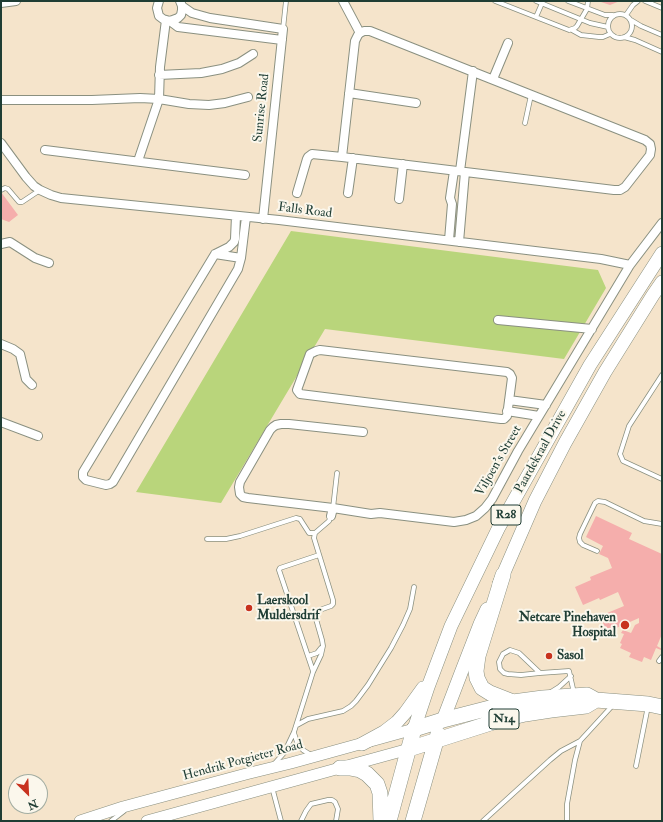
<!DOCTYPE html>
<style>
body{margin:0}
#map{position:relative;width:663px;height:822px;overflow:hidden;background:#f5e4cb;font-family:"IM FELL Double Pica",serif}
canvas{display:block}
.frame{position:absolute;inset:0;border:2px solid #1f3d34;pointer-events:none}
.north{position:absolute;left:8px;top:774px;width:40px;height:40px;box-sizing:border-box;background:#fbf7ec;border:1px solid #a3ada2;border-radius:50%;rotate:156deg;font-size:11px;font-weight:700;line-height:16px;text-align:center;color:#1f3d34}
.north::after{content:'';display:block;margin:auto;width:14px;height:18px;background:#c8321e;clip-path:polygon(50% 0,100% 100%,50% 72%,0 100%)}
</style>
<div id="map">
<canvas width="663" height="822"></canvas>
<div class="frame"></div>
<div class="north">N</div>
</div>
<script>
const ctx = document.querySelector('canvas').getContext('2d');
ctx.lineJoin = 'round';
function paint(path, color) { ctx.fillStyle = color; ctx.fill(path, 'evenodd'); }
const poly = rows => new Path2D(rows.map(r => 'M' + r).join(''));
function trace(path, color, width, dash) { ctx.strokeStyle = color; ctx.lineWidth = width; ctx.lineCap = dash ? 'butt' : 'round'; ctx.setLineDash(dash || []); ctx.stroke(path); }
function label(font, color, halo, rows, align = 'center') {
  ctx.font = font + ' "IM FELL Double Pica",serif'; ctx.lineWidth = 4; ctx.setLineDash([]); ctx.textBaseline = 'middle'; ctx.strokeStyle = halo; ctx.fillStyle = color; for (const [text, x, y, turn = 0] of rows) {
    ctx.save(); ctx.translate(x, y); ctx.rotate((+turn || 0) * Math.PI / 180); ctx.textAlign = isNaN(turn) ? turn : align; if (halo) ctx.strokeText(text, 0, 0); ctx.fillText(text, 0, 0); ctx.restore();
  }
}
paint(poly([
 [291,231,598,270,606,288,564,359,325,329,221,503,136,492]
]), '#b9d57b');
paint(poly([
 [598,1,620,1,610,5],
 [1,192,18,215,9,222,1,219],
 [596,516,632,533,629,539,662,554,662,634,657,646,662,649,661,650,656,648,651,660,644,657,642,662,629,657,631,653,620,648,622,644,620,643,624,634,621,633,623,630,631,633,635,625,639,623,639,618,607,632,600,616,624,606,618,592,600,600,599,598,583,605,575,587,591,580,590,577,612,568,608,558,599,554,603,546,586,537]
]), '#f5aeac');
const lane = poly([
 [495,1,569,30,575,28,577,26,587,9,588,1],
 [536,1,590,23,608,27],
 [568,1,605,15,613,15],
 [645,1,662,8],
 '608 26a12 12 0 1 1 24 0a12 12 0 1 1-24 0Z',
 [626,15,633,5,638,1],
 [536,17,543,1],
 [631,20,641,26,662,35],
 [283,29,286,1],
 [572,30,581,35,599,37,603,37,610,34],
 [624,37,635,40,662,52],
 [525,123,531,95],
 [1,190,5,188,8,189,19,202,22,202,40,190],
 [662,375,629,426,620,454,623,461,662,479],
 [333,508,337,473],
 [315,533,329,521,331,516],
 [207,539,226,539,240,536,296,518,300,519,309,533,315,533],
 [597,551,583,545,580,542,579,538,580,534,595,503,598,501,605,502,644,521,662,524],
 [308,656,317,653,321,648],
 [659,661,662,657],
 [313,671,279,570,280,568,319,555],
 [540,673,521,675,508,674,504,673,500,669,499,662,503,654,510,650,519,653,540,673,569,671,574,693],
 [551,692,559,687,571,676],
 [297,725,308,719,343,711,351,706,356,701,368,685,391,648,403,625,410,609,414,587],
 [294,733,297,742,303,750,311,755],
 [275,763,284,753,294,732,313,672,321,655,323,646,322,640,314,612,331,606,333,604,333,600,314,538,315,533],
 [636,766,648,706],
 [272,787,281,821],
 [111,821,124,811],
 [301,821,306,811,311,804,328,800,332,800,335,802,338,809,336,821],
 [483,821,550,760,561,751,580,741],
 [567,821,567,804,575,760,580,741,613,705]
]);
const street = poly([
 [159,1,157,8,159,16,163,19,170,21,178,18,181,15,182,10,182,6,180,1],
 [343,1,360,33],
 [1,3,16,1],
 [182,6,192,13,210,18,283,29,263,219],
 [170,21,178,27,282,40],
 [159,75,201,73,222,69,239,63,253,54],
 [493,79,508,43],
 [349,93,416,103],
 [1,100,92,100,140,98,159,99,189,104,209,105,225,103,248,97],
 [1,143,26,177,34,186,40,190,51,195,61,198,279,220,601,259,630,265],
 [45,150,245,175],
 [138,161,159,99,160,67,166,20],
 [460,171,473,71],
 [297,193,307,159,308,157,312,154,342,157,614,190,620,190,625,187,650,155,651,149,650,144,645,140,370,31,364,31,360,33,358,35,355,41,342,157],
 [348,193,353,158],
 [399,199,403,164],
 [236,216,235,239,234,242,229,247,215,254,83,472,83,477,86,480,106,485,110,484,113,482,238,269,241,258,246,217],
 [449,240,452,204,450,198,454,171],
 [459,242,465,172],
 [1,244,10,242,35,258,49,263],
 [215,254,241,258],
 [498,320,592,329],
 [1,344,13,349,20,354,26,379,32,385],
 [320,350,507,372,510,374,512,378,507,416,504,419,501,419,300,394,297,390,310,354,316,351,320,350],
 [509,400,546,405],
 [507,411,539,416],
 [1,422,38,436],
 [333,508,248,498,243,497,240,494,239,487,240,482,270,430,273,427,276,425,281,424,289,424,363,432],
 [331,516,333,508,371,514,380,513,454,522,466,520,476,516,485,508,492,499,518,451,630,265,662,223]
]);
const secondary = poly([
 [80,821,123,807,246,774,291,763,414,729],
 [147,821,409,749]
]);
const primary = poly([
 [499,584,535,501,565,443,605,372,653,295,662,282],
 [443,720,461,673,480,624,487,609],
 [414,729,428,687,451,626,499,527,590,365,662,253],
 [362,744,384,732,397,722,405,713,423,688]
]);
const highway = poly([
 [503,575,478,656,476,671,477,678,482,688,490,693,513,702],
 [409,749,500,720,525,714,551,710,586,706,596,700],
 [340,768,350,768,360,770,367,774,377,784,380,793,381,821],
 [389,821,414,729,443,720,513,702,543,698,587,695,596,700,648,704,662,707],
 [413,821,438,734]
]);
trace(lane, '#8a9080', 5.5);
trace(street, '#8a9080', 10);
trace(secondary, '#8a9080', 12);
trace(primary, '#8a9080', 14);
trace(highway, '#8a9080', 16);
trace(lane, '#fff', 4);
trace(street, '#fff', 8);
trace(secondary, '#fff', 11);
trace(primary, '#fff', 13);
trace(highway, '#fff', 15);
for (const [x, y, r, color] of [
 [249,608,4,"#c8321e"],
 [625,625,5,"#c8321e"],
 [549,656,4,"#c8321e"]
]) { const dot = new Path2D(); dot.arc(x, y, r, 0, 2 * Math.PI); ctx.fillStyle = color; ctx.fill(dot); trace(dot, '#fbf7ec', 1.5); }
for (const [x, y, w] of [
 [506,515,30],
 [504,719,30]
]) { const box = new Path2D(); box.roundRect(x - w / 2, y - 10, w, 20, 3); ctx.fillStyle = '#fbf7ec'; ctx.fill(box); trace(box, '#1f3d34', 1); }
label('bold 12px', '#1f3d34', null, [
 ["R28",506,515],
 ["N14",504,719]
]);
label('13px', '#1f3d34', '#fbf7ec', [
 ["Sunrise Road",262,108,-84],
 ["Falls Road",305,211,7],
 ["Paardekraal Drive",541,452,-61],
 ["Viljoen's Street",499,461,-60],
 ["Hendrik Potgieter Road",243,761,-15]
]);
label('bold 13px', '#1f3d34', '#fbf7ec', [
 ["Laerskool",257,601],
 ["Muldersdrif",257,616],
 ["Netcare Pinehaven",616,618,"right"],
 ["Hospital",616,633,"right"],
 ["Sasol",557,656]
], 'left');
</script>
